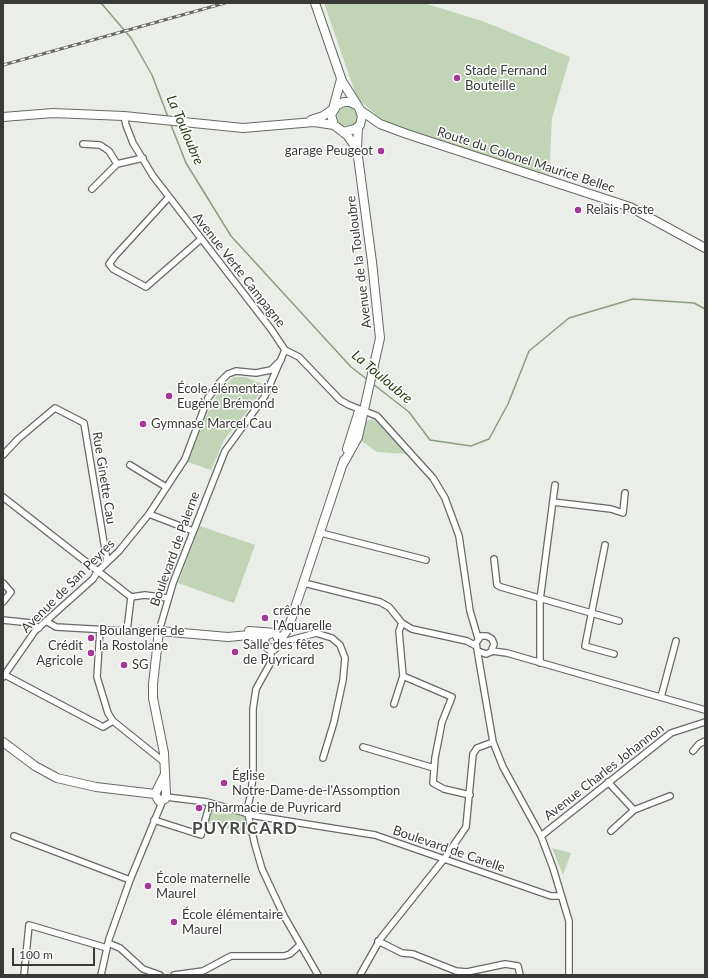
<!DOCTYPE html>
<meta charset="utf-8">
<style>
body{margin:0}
#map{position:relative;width:708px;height:978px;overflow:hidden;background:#eaede8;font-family:Lato,sans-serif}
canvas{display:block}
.frame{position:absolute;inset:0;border:4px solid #393a38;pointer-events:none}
.scale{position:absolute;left:12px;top:948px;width:83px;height:18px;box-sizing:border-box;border:2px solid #393a38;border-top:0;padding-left:5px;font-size:12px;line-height:14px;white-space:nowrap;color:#393a38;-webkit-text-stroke:3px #fff;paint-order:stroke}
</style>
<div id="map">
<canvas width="708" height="978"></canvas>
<div class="frame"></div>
<div class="scale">100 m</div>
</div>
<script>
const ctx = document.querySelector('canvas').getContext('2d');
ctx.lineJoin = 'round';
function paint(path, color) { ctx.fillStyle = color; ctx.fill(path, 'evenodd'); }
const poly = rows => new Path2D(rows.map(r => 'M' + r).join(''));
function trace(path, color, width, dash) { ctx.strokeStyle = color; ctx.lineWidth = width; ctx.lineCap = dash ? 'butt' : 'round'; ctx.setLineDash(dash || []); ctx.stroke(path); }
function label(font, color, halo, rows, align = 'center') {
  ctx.font = font + ' Lato,sans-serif'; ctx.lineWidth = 3; ctx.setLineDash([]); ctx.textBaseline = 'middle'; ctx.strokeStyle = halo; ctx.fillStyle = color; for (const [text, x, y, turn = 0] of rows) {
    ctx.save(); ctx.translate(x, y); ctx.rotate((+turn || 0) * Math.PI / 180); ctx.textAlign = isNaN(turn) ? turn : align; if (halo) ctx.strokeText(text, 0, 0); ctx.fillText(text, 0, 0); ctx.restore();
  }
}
paint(poly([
 [324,3,424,3,485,22,570,57,552,118,549,175,386,124,357,98],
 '337 117a10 10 0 1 1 20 0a10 10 0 1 1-20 0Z',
 [234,377,245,377,265,385,251,407,224,440,211,470,188,462,207,414,219,391],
 [373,419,378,422,408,454,377,452,360,440,364,424,367,421],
 [200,526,255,545,234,603,178,583],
 [211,809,249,817,249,834,207,823],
 [552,848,571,853,563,875]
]), '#c2d4b6');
trace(poly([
 [101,3,131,38,152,75,168,117],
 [171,125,186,163,231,236,351,367,368,380],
 [373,384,409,412,430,440,471,446,489,439,508,404,529,351,569,318,633,299,694,303,705,309]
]), '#8a9d7e', 1.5);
const street = poly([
 [124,116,126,125,133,143,153,176,271,329,285,350,299,357,340,400,349,405,377,416,433,478,445,498,459,536,470,611,478,638],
 [83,144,100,145,109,151,117,164],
 [92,189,117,164,143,158],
 [169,197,115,256,109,264,113,269,146,287,201,239],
 [3,455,18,439,55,408,84,423,107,561],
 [130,465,166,487],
 [3,497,131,597],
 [553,502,611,509,623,513,625,493],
 [149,514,193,531],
 [321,533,426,560],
 [605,545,585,646,614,654],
 [494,559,497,585,501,587,619,621],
 [3,583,11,592,3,602],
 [304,583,380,602,389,607,402,623,412,629,467,641,476,646],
 [131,597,145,595,167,598],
 [3,620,31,623,39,628],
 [46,621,56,627,127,631,159,631,173,583,225,451,265,396,285,350],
 [100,630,97,677,108,713,113,721,164,762],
 [127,631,131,597],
 [280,643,316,633,332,638,340,645,345,658,343,680,334,722,323,758],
 [271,649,271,662,256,689,253,709,253,776,251,793,247,810,255,845,262,869,284,916,318,975],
 [478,651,486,654,491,652,494,644,492,639,487,636,481,636,476,643,493,742,503,767,541,836,553,868,569,921,569,975],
 [492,651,507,653,705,710],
 [540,663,540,600,555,485],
 [5,675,103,727,113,721],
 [403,676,452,697,442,722,435,758,433,783,444,789,470,795],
 [3,677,35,631,93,579,98,571,119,551,149,514,185,459,208,398,220,382,228,374,236,371,256,373,271,370,281,360],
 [661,697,676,641],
 [394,704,403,676,399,631,402,623],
 [363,747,434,768],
 [693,751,699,744,705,741],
 [608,782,634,810],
 [166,797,207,802,256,816,375,835,551,896,561,896],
 [154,820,201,835,210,803],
 [611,831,634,810,670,796],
 [14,836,130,880],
 [541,836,671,733,705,722],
 [378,941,402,953,413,954,456,971,467,972,505,964,518,966,520,975],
 [108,943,120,948,143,969,160,975],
 [24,975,29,925,107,948],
 [101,975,109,939,130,880,163,800],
 [174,975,203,971,231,956,284,956,290,954,300,945],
 [360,975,381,938,444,859,466,827,473,754,477,748,493,742]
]);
const secondary = poly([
 [315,3,342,81,359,108,362,116,360,125,355,129,343,132],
 [356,105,350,102,344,102,337,105,331,115,334,125,347,135,357,149],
 [333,109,341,79],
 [360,110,380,124,407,134,630,207,705,248],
 [3,117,53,113,124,116,243,128,314,122,334,125],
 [311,120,323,116,333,109],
 [347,449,359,411],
 [343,464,358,437,380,338,372,262,357,149,358,127],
 [249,631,263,632,274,633,276,634,280,643,274,649,268,648,264,643,265,636,272,633],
 [280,640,288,629,344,460],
 [3,742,35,766,57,778,96,787,155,794],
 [165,774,155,794,159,801,165,799,166,794,164,753,153,698,153,684,159,631,228,637,249,635,264,640]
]);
trace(street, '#666965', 8);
trace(secondary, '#666965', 10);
trace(street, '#fff', 5.5);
trace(secondary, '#fff', 8);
const rail = poly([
 [3,65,225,3]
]);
trace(rail, '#696a67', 3);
trace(rail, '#fff', 1.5, [4.5]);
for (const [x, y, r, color] of [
 [457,78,4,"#a53897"],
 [381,151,4,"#a53897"],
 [578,210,4,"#a53897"],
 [169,396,4,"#a53897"],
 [143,424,4,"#a53897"],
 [265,618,4,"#a53897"],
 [91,638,4,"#a53897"],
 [235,652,4,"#a53897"],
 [91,653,4,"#a53897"],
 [124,665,4,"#a53897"],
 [224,783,4,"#a53897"],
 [199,808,4,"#a53897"],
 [148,886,4,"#a53897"],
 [174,922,4,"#a53897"]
]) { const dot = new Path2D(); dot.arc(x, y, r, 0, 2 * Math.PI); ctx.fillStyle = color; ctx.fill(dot); trace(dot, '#fff', 1.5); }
label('13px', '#393a38', '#fff', [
 ["Stade Fernand",465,71],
 ["Bouteille",465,86],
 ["garage Peugeot",373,151,"right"],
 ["Relais Poste",586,210],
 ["École élémentaire",177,389],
 ["Eugène Brémond",177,404],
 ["Gymnase Marcel Cau",151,424],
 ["crêche",273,611],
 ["l'Aquarelle",273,626],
 ["Boulangerie de",99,631],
 ["la Rostolane",99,646],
 ["Salle des fêtes",243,645],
 ["de Puyricard",243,660],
 ["Crédit",83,646,"right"],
 ["Agricole",83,661,"right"],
 ["SG",132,665],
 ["Église",232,776],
 ["Notre-Dame-de-l'Assomption",232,791],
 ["Pharmacie de Puyricard",207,808],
 ["École maternelle",156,879],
 ["Maurel",156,894],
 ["École élémentaire",182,915],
 ["Maurel",182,930]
], 'left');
label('13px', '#393a38', '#fff', [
 ["Route du Colonel Maurice Bellec",526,160,18],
 ["Avenue de la Touloubre",359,262,-97],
 ["Avenue Verte Campagne",239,270,52],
 ["Rue Ginette Cau",104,478,81],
 ["Boulevard de Palerne",175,549,-70],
 ["Avenue de San Peyres",68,586,-45],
 ["Avenue Charles Johannon",604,772,-38],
 ["Boulevard de Carelle",449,849,19]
]);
label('italic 14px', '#274112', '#fff', [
 ["La Touloubre",185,130,67],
 ["La Touloubre",382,377,40]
]);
ctx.letterSpacing = '1px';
label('bold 17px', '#474a46', '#fff', [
 ["PUYRICARD",245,829]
]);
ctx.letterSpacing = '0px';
</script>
